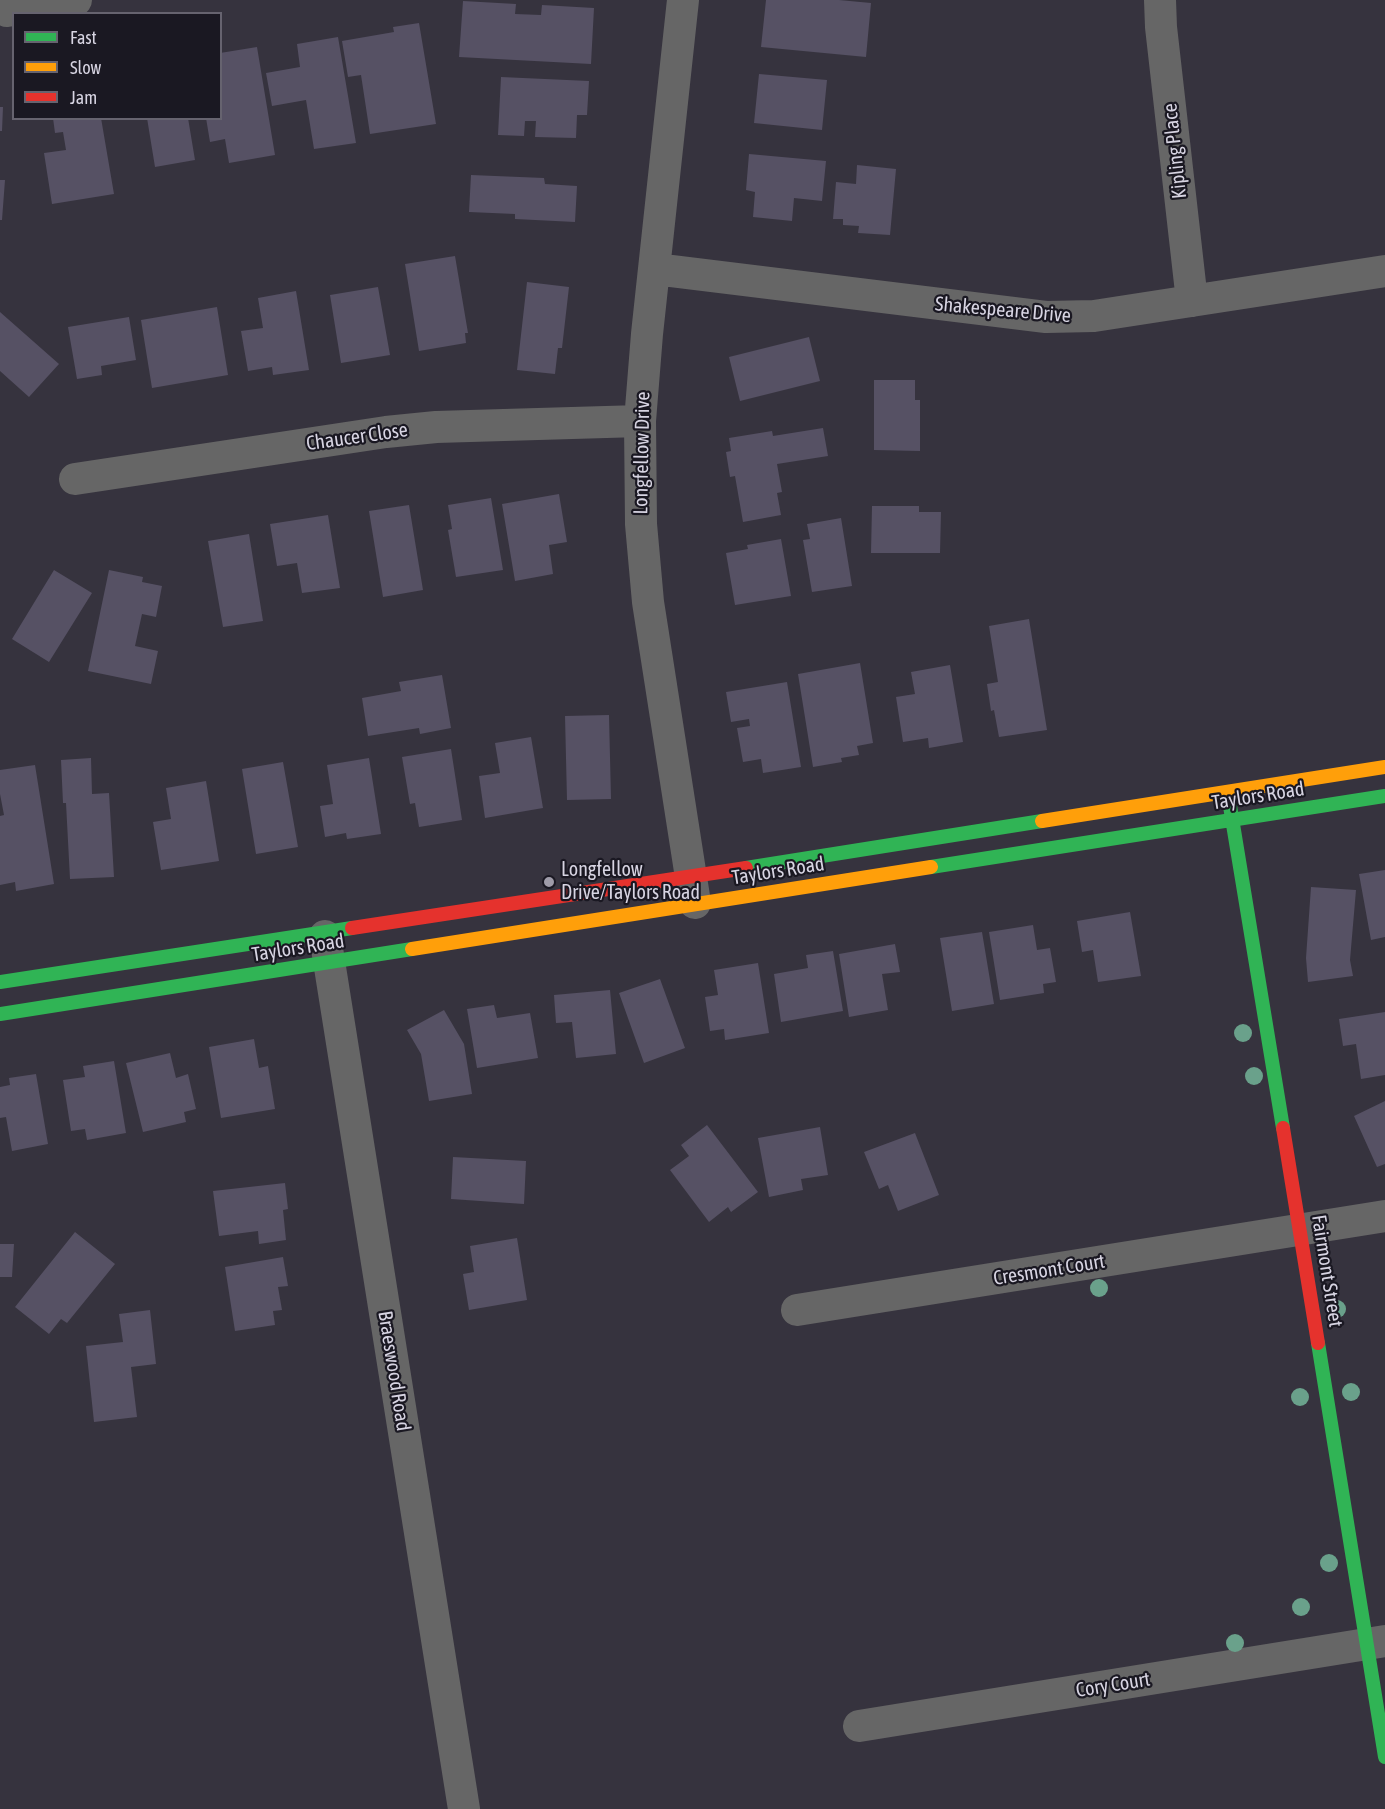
<!DOCTYPE html>
<style>
body{margin:0}
#map{position:relative;width:1385px;height:1809px;overflow:hidden;background:#36333e;font-family:"Asap Condensed",sans-serif}
canvas{display:block}
.legend{position:absolute;left:12px;top:12px;width:210px;height:108px;box-sizing:border-box;background:#1a1822;border:2px solid #66636f;margin:0;padding:8px 10px;list-style:none;font-size:18px;color:#d7d4e2}
.legend li{display:flex;align-items:center;gap:12px;height:30px}
.legend b{width:30px;border:2px solid #66636f}
</style>
<div id="map">
<canvas width="1385" height="1809"></canvas>
<ul class="legend">
<li><b style="height:8px;background:#30b455"></b>Fast</li>
<li><b style="height:8px;background:#ff9f0a"></b>Slow</li>
<li><b style="height:8px;background:#e5322d"></b>Jam</li>
</ul>
</div>
<script>
const ctx = document.querySelector('canvas').getContext('2d');
ctx.lineJoin = 'round';
function paint(path, color) { ctx.fillStyle = color; ctx.fill(path, 'evenodd'); }
const poly = rows => new Path2D(rows.map(r => 'M' + r).join(''));
function trace(path, color, width, dash) { ctx.strokeStyle = color; ctx.lineWidth = width; ctx.lineCap = dash ? 'butt' : 'round'; ctx.setLineDash(dash || []); ctx.stroke(path); }
function label(font, color, halo, rows, align = 'center') {
  ctx.font = font + ' "Asap Condensed",sans-serif'; ctx.lineWidth = 4.5; ctx.setLineDash([]); ctx.textBaseline = 'middle'; ctx.strokeStyle = halo; ctx.fillStyle = color; for (const [text, x, y, turn = 0] of rows) {
    ctx.save(); ctx.translate(x, y); ctx.rotate((+turn || 0) * Math.PI / 180); ctx.textAlign = isNaN(turn) ? turn : align; if (halo) ctx.strokeText(text, 0, 0); ctx.fillText(text, 0, 0); ctx.restore();
  }
}
paint(poly([
 [766,0,839,0,871,3,866,57,761,47],
 [463,1,516,4,515,14,541,15,542,5,594,8,591,64,459,57],
 [419,23,436,124,370,134,361,75,348,77,342,41,394,32,393,27],
 [338,37,356,143,314,149,306,100,272,106,266,73,300,67,297,44],
 [257,47,275,155,229,163,225,139,210,142,206,118,220,118,220,53],
 [759,74,827,80,822,130,754,123],
 [501,77,589,81,587,115,577,115,576,138,535,137,536,121,525,121,524,136,498,135],
 [0,107,3,107,2,131,0,131],
 [53,118,101,118,114,194,52,204,44,153,66,150,63,132,55,133],
 [147,118,188,118,195,160,155,167],
 [749,154,826,161,822,201,794,198,792,221,753,217,755,192,746,190],
 [857,165,896,169,890,235,858,233,859,226,843,225,843,219,833,219,836,182,856,184],
 [471,175,544,178,545,184,577,186,575,222,515,219,515,214,469,212],
 [0,180,5,180,2,220,0,220],
 [455,256,468,333,465,333,466,343,419,351,405,264],
 [527,282,569,287,562,348,558,348,555,374,517,370],
 [378,287,390,355,341,363,330,295],
 [296,291,309,370,273,375,272,367,248,371,241,331,263,328,258,298],
 [217,307,228,375,152,388,141,320],
 [0,312,59,364,29,397,0,371],
 [129,317,136,360,101,366,102,375,77,379,68,327],
 [809,337,820,381,740,401,729,357],
 [874,380,915,380,915,400,920,400,920,451,874,450],
 [823,428,828,456,777,464,782,492,777,493,781,515,743,522,735,476,730,477,726,452,731,451,729,438,772,431,773,436],
 [559,494,567,542,549,545,553,574,515,581,502,504],
 [491,498,503,570,456,577,448,530,452,529,448,505],
 [409,505,423,590,383,597,369,511],
 [872,506,919,506,919,512,941,512,940,553,871,553],
 [328,515,340,588,302,593,297,563,277,566,270,524],
 [841,518,852,586,812,592,803,540,810,539,807,524],
 [249,534,263,621,223,627,208,541],
 [781,539,791,596,735,605,726,553,748,549,747,545],
 [54,570,92,593,49,662,12,639],
 [109,570,143,577,142,582,162,586,156,617,142,614,135,646,158,651,151,684,88,671],
 [1029,619,1047,730,999,737,994,710,991,711,987,684,998,682,989,626],
 [860,663,873,743,857,746,859,755,841,758,842,762,813,767,798,674],
 [950,665,963,742,929,748,928,738,903,742,896,697,915,694,911,672],
 [442,675,451,728,420,734,419,728,368,736,362,698,401,691,399,682],
 [787,682,801,767,763,773,761,759,743,762,737,728,750,726,749,719,731,722,726,692],
 [609,715,611,799,567,800,565,716],
 [531,737,543,808,485,818,479,776,500,773,495,743],
 [451,749,462,820,419,827,415,803,410,804,402,757],
 [91,758,92,794,109,793,114,877,70,879,66,803,63,803,61,760],
 [369,758,381,834,347,839,346,833,325,837,320,806,333,804,327,765],
 [283,762,298,847,256,854,242,769],
 [35,765,54,884,16,891,15,882,0,885,0,816,4,815,0,794,0,770],
 [206,781,219,861,161,870,153,822,171,819,166,788],
 [1385,870,1385,937,1371,940,1359,874],
 [1311,887,1356,890,1350,960,1353,976,1308,982,1306,958],
 [1130,912,1141,976,1098,982,1093,950,1082,952,1077,921],
 [1033,925,1037,950,1050,948,1056,982,1043,984,1044,993,1000,1000,989,932],
 [982,932,994,1004,952,1011,940,938],
 [895,944,900,972,882,974,888,1010,849,1017,839,954],
 [833,951,843,1011,781,1022,774,974,808,968,806,955],
 [758,963,769,1033,725,1040,724,1029,710,1031,705,997,718,995,714,970],
 [660,979,685,1048,644,1063,619,993],
 [610,990,616,1054,576,1058,572,1022,556,1023,554,995],
 [494,1005,497,1018,530,1013,538,1058,477,1068,467,1009],
 [444,1010,464,1044,472,1094,429,1101,421,1054,407,1030],
 [1385,1012,1385,1075,1361,1079,1356,1044,1343,1046,1339,1019],
 [254,1039,259,1068,268,1066,275,1109,221,1118,209,1047],
 [170,1053,176,1078,188,1074,196,1109,184,1112,186,1122,143,1132,126,1063],
 [114,1061,126,1133,87,1140,85,1129,71,1131,63,1080,85,1077,83,1066],
 [36,1074,48,1144,12,1151,6,1117,0,1118,0,1087,10,1085,9,1078],
 [1385,1101,1385,1164,1377,1167,1354,1116],
 [707,1125,758,1192,731,1212,728,1207,709,1222,670,1170,689,1156,681,1145],
 [820,1127,828,1175,801,1179,803,1190,769,1197,758,1138],
 [915,1133,939,1195,898,1211,888,1185,879,1189,864,1152],
 [453,1157,526,1161,524,1204,451,1199],
 [285,1183,288,1209,283,1210,286,1240,259,1244,258,1231,219,1236,213,1191],
 [75,1232,115,1264,67,1323,61,1319,49,1334,15,1307],
 [517,1238,527,1300,469,1310,463,1274,474,1272,470,1246],
 [0,1244,14,1244,12,1277,0,1277],
 [283,1257,288,1286,278,1287,282,1310,273,1311,275,1325,235,1331,225,1267],
 [150,1310,156,1364,131,1367,137,1417,94,1422,86,1346,123,1342,119,1314]
]), '#565164');
trace(poly([
 [683,0,647,334,640,421,641,524,648,602,695,903],
 [1160,0,1161,27,1192,301],
 [7,11,76,0],
 [655,269,1046,317,1094,316,1385,271],
 [75,479,386,432,436,427,640,421],
 [325,936,464,1809],
 [797,1310,1385,1216],
 [859,1726,1385,1641]
]), '#666', 32);
trace(poly([
 [1229,800,1283,1128],
 [931,867,1385,796],
 [746,868,1042,821],
 [0,982,352,928],
 [0,1014,412,949],
 [1318,1343,1385,1757]
]), '#30b455', 14);
trace(poly([
 [1042,821,1385,767],
 [412,949,931,867]
]), '#ff9f0a', 14);
trace(poly([
 [352,928,746,868],
 [1283,1128,1318,1343]
]), '#e5322d', 14);
ctx.fillStyle = '#6aa18b';
for (const [x, y] of [
 [1243,1033],
 [1254,1076],
 [1099,1288],
 [1337,1309],
 [1351,1392],
 [1300,1397],
 [1329,1563],
 [1301,1607],
 [1235,1643]
]) { ctx.beginPath(); ctx.arc(x, y, 9, 0, 2 * Math.PI); ctx.fill(); }
for (const [x, y, r, color] of [
 [549,882,6,"#9f9ca9"]
]) { const dot = new Path2D(); dot.arc(x, y, r, 0, 2 * Math.PI); ctx.fillStyle = color; ctx.fill(dot); trace(dot, '#1a1822', 2); }
label('20px', '#d7d4e2', '#1a1822', [
 ["Kipling Place",1175,151,-96],
 ["Shakespeare Drive",1003,310,5],
 ["Chaucer Close",357,437,-8],
 ["Longfellow Drive",642,453,-89],
 ["Taylors Road",1258,796,-9],
 ["Taylors Road",778,871,-9],
 ["Taylors Road",298,948,-9],
 ["Cresmont Court",1049,1270,-9],
 ["Fairmont Street",1327,1271,81],
 ["Braeswood Road",394,1371,81],
 ["Cory Court",1113,1685,-9]
]);
label('20px', '#d7d4e2', '#1a1822', [
 ["Longfellow",561,870],
 ["Drive/Taylors Road",561,893]
], 'left');
</script>
